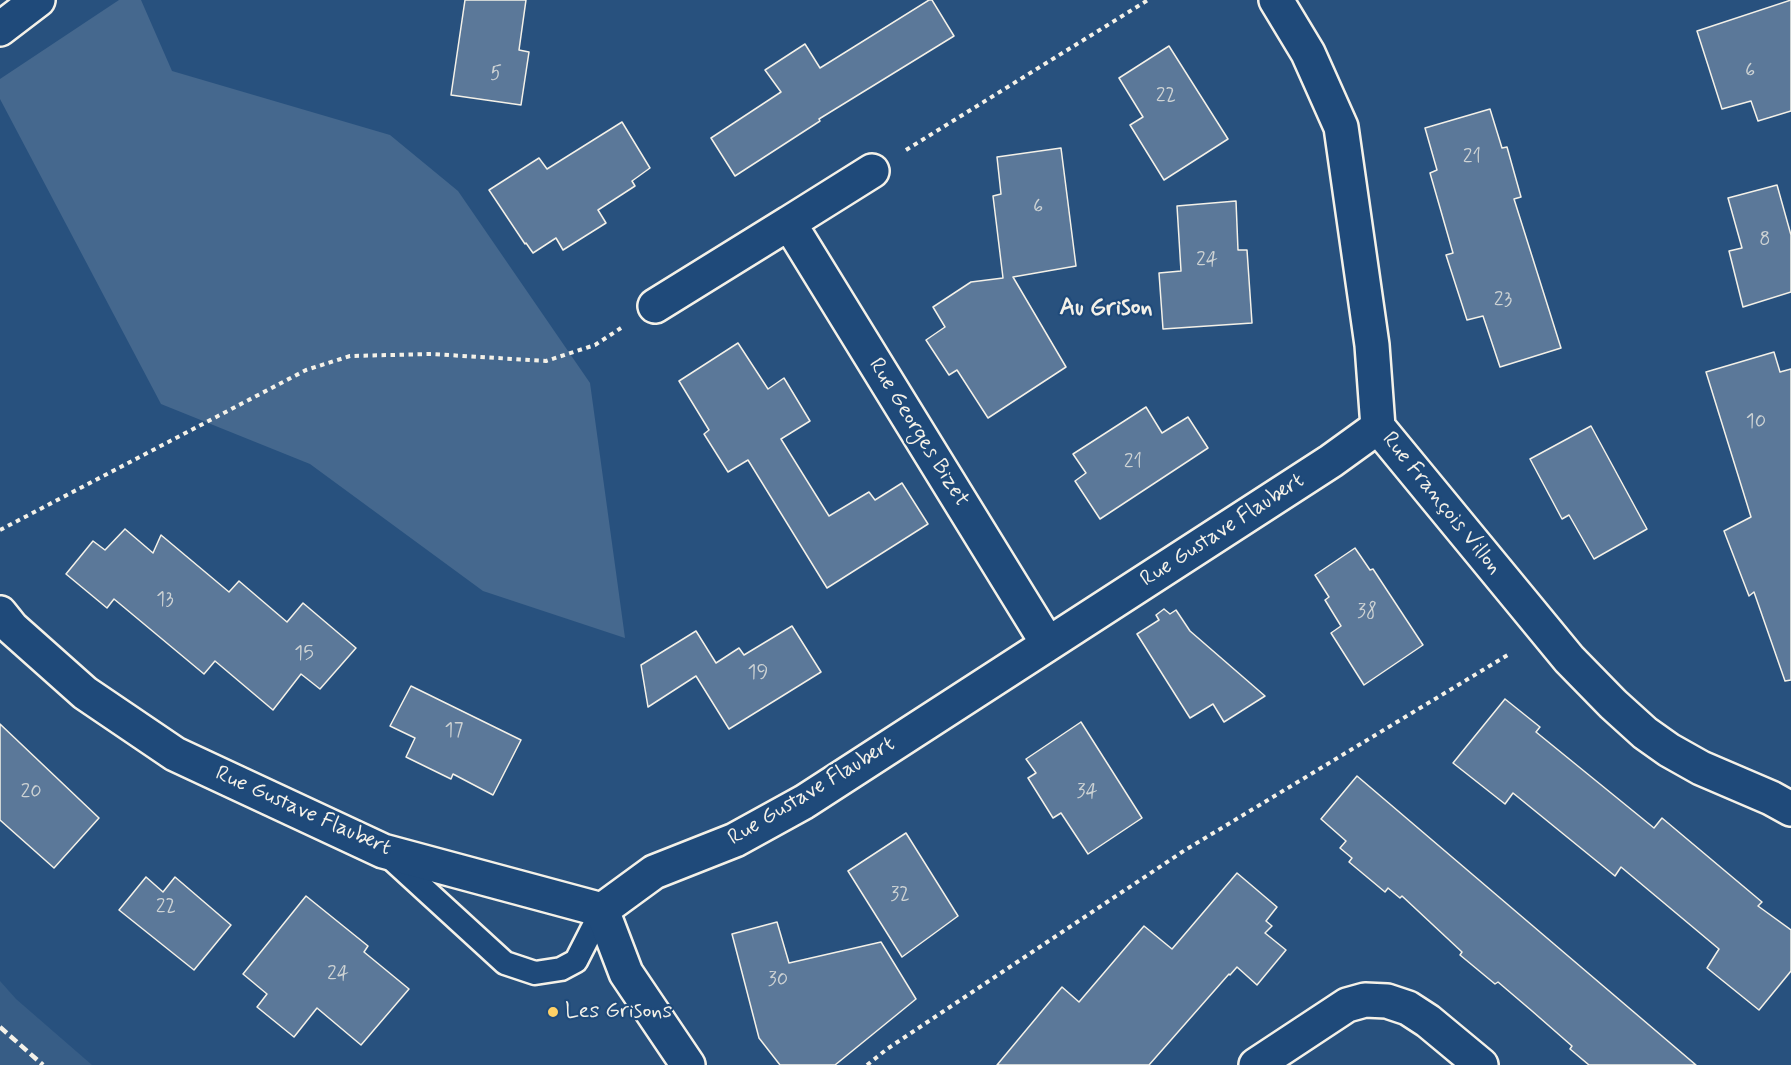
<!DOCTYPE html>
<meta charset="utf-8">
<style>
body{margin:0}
canvas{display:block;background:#28517e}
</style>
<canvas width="1791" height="1065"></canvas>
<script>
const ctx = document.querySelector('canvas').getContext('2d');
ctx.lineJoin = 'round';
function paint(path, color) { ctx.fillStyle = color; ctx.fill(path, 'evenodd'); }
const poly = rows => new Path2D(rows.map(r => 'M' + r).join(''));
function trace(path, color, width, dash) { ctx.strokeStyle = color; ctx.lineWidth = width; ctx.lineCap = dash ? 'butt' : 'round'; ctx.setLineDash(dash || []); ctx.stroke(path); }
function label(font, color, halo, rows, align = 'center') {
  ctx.font = font + ' Mynerve,sans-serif'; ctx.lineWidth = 4.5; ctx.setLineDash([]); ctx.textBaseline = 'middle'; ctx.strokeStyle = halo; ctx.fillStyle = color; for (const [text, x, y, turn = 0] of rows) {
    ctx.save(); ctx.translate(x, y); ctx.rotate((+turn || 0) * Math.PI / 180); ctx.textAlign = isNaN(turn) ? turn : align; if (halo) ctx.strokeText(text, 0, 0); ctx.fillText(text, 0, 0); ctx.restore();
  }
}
paint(poly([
 [0,981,16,999,92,1065,0,1065]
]), '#375d86');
paint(poly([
 [119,0,141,0,172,71,390,135,458,191,590,383,625,638,483,591,310,464,161,404,0,99,0,79]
]), '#45688e');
const building = poly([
 [465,0,526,0,519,50,529,52,521,105,451,95,465,0],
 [929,0,932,0,954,36,819,119,820,121,735,176,711,138,781,92,765,70,805,44,820,68,929,0],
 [1791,0,1791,111,1758,121,1751,101,1722,109,1697,31,1791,0],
 [1169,46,1228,139,1164,180,1130,125,1143,117,1119,78,1169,46],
 [1490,109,1502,148,1507,147,1521,197,1514,199,1561,348,1500,367,1483,316,1467,320,1446,255,1453,253,1430,173,1437,170,1425,128,1490,109],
 [622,122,650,168,632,181,635,186,598,210,606,223,563,250,556,238,533,253,526,243,525,244,489,190,539,158,547,169,622,122],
 [1061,148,1076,266,1013,277,1066,367,988,418,957,370,949,375,926,340,945,327,933,307,971,282,1003,278,993,196,1001,194,997,157,1061,148],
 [1777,185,1791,235,1791,292,1743,307,1729,251,1742,248,1728,198,1777,185],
 [1236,201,1238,250,1247,250,1252,323,1163,329,1159,273,1181,271,1177,206,1236,201],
 [738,343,768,389,784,378,810,421,781,439,829,516,869,492,875,500,902,483,928,524,827,588,748,460,728,472,704,434,709,430,679,381,738,343],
 [1774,352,1780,372,1791,369,1791,680,1785,681,1754,592,1749,596,1724,531,1751,517,1706,372,1774,352],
 [1146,407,1162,433,1188,417,1208,448,1100,519,1075,481,1086,473,1073,454,1146,407],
 [1591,426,1647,529,1594,559,1569,515,1562,519,1530,459,1591,426],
 [125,529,153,553,161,535,229,592,239,581,287,622,303,603,356,648,320,689,301,674,273,710,215,661,204,674,114,599,107,608,66,574,93,541,105,550,125,529],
 [1355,548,1370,570,1373,569,1423,645,1364,685,1331,633,1341,626,1325,600,1329,597,1315,575,1355,548],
 [1164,609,1170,614,1176,610,1190,631,1265,696,1224,722,1213,704,1190,718,1137,634,1159,620,1156,615,1164,609],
 [792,626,821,672,729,729,696,676,648,707,641,665,696,631,716,663,739,648,744,655,792,626],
 [411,686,521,740,493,795,453,774,451,779,406,757,415,738,390,726,411,686],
 [1505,699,1540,727,1536,732,1654,828,1662,818,1762,902,1758,906,1791,930,1791,971,1759,1010,1707,968,1719,949,1621,867,1615,876,1513,793,1505,804,1453,763,1505,699],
 [1081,722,1142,818,1088,854,1061,813,1053,818,1028,778,1036,773,1026,759,1081,722],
 [0,724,99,818,54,868,0,820,0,724],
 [1357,776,1554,944,1696,1065,1589,1065,1570,1049,1572,1046,1532,1011,1498,982,1495,984,1460,955,1462,952,1402,896,1400,898,1388,888,1385,892,1349,862,1352,858,1340,848,1346,841,1321,819,1357,776],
 [906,833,958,916,902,957,848,871,906,833],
 [1237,873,1277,907,1266,921,1272,926,1265,933,1286,950,1257,985,1237,967,1230,975,1229,974,1149,1065,997,1065,1062,987,1079,1002,1144,926,1172,949,1237,873],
 [146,877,163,892,175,877,231,925,194,970,119,910,146,877],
 [306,896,368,946,364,952,409,989,361,1045,317,1008,294,1037,257,1007,267,994,243,974,306,896],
 [777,922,789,963,881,942,916,999,835,1065,780,1065,759,1038,732,934,777,922]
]);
paint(building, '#5b7899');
trace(building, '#f4f1e8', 1.5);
const lane = poly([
 [386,854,505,963,535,973,561,969,576,961,602,910]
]);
const street = poly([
 [1276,0,1308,53,1341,127,1372,345,1378,427,1569,659,1613,704,1645,733,1669,750,1701,768,1771,798,1791,809],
 [0,29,38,0],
 [872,171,789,223,1048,644],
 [655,306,789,223],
 [0,613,12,628,85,693,175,754,383,851,602,910],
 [602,910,654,872,735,840,804,802,1331,461,1378,427],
 [602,910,626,973,688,1065],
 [1256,1065,1347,1005,1365,1000,1387,1001,1408,1008,1428,1021,1481,1065]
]);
trace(lane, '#f4f1e8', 27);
trace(street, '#f4f1e8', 38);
trace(poly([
 [906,150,1148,0],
 [0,530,306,370,350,356,431,354,546,361,595,345,621,328],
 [867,1065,887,1049,1182,852,1511,653]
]), '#f4f1e8', 4, [4.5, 4.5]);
trace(lane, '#1f4a7a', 22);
trace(street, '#1f4a7a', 33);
trace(poly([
 [0,1027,43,1065]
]), '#f4f1e8', 4.5, [9, 4.5]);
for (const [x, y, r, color] of [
 [553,1012,6,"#ffd166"]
]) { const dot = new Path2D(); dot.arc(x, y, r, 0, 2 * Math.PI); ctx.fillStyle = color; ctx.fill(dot); trace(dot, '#1f4a7a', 2); }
label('20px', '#ced3d4', null, [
 ["6",1750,72],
 ["5",496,75],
 ["22",1166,97],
 ["21",1472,158],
 ["6",1038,208],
 ["8",1765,241],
 ["24",1207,261],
 ["23",1503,301],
 ["10",1756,423],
 ["21",1133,463],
 ["13",165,601],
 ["38",1367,613],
 ["15",304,655],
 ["19",758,674],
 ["17",454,732],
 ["20",31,793],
 ["34",1087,793],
 ["32",900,896],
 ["22",166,908],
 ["24",338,975],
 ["30",778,981]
]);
label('22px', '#f4f1e8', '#1f4a7a', [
 ["Rue Georges Bizet",918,433,58],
 ["Rue François Villon",1441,504,51],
 ["Rue Gustave Flaubert",1223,531,-33],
 ["Rue Gustave Flaubert",812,792,-31],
 ["Rue Gustave Flaubert",303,812,24]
]);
label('22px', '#f4f1e8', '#1f4a7a', [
 ["Les Grisons",565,1012]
], 'left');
label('bold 24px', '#f4f1e8', '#1f4a7a', [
 ["Au Grison",1106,309]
]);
</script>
